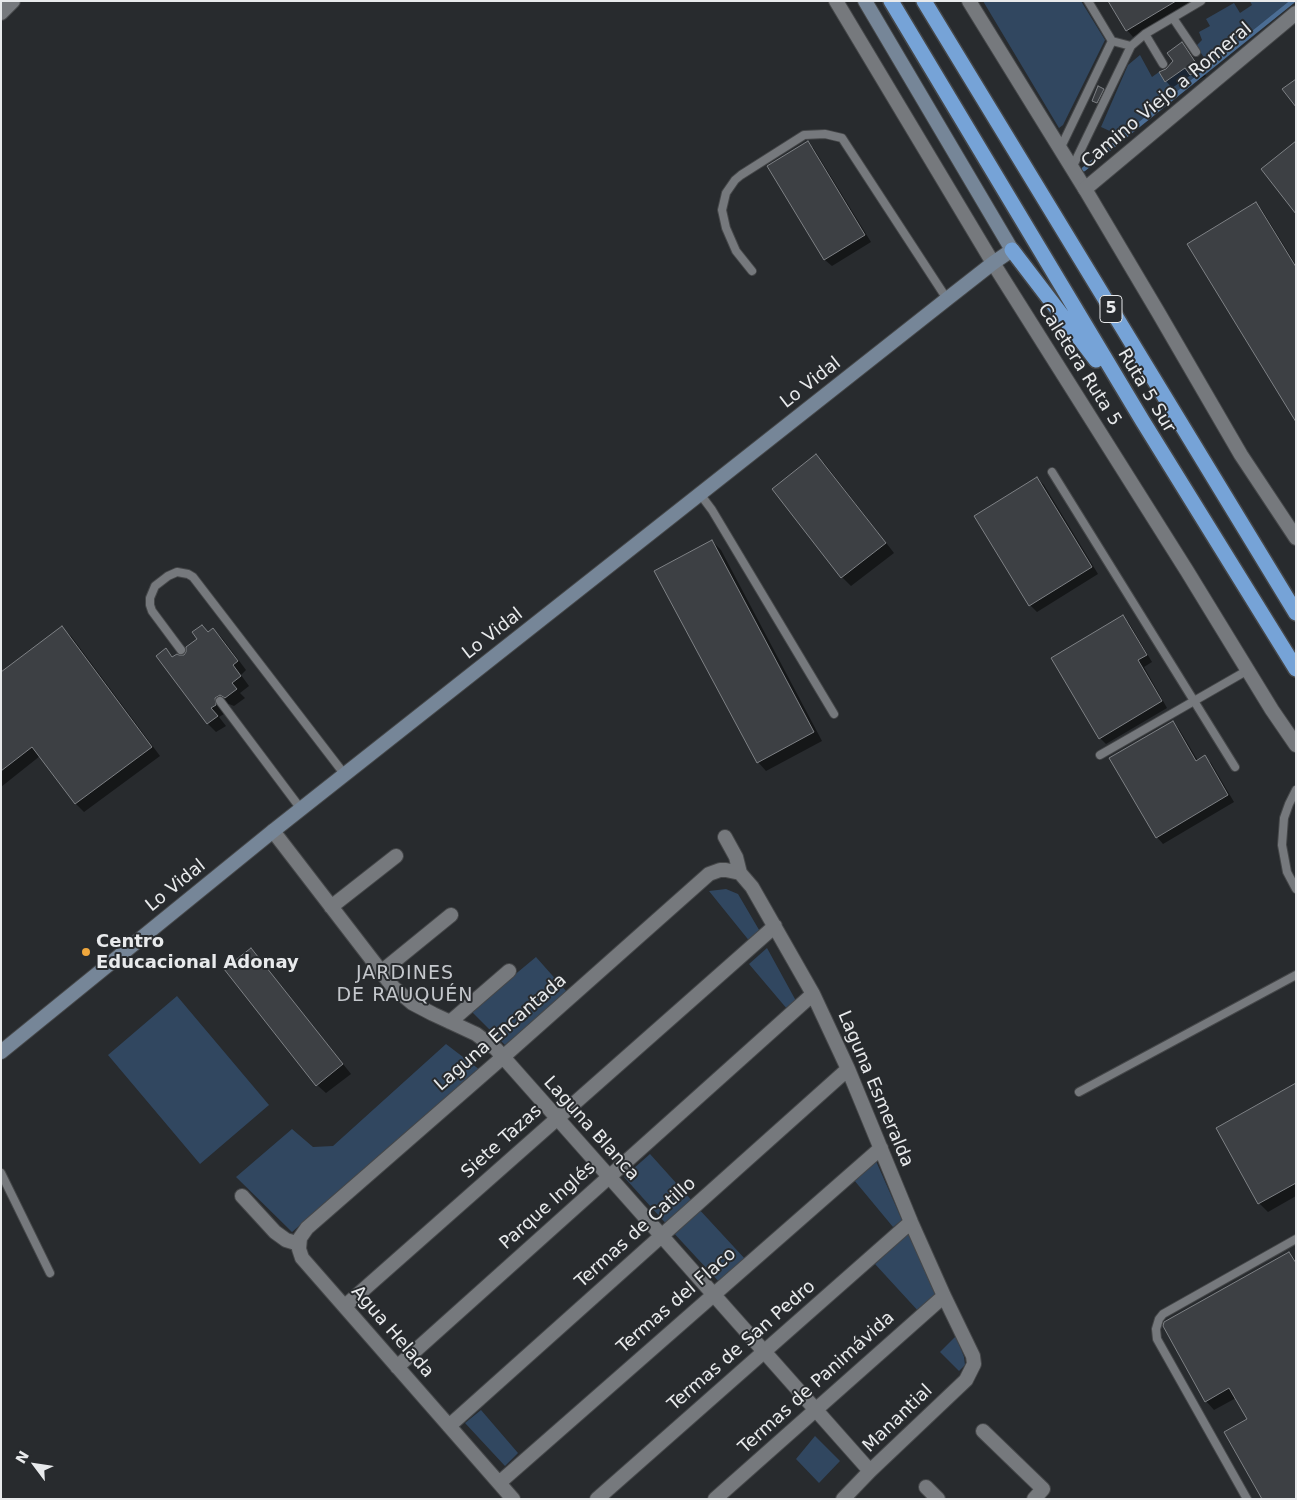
<!DOCTYPE html>
<meta charset="utf-8">
<style>
body{margin:0}
#map{position:relative;width:1297px;height:1500px;overflow:hidden;background:#282b2e;font-family:"DejaVu Sans",sans-serif}
canvas{display:block}
.frame{position:absolute;inset:0;border:2px solid #e8eaec;pointer-events:none}
.north{position:absolute;left:10px;top:1440px;width:50px;height:50px;-webkit-text-stroke:4px #282b2e;paint-order:stroke;rotate:301deg;font-size:14px;font-weight:700;line-height:20px;text-align:center;color:#e8eaec}
.north::after{content:'';display:block;margin:auto;width:18px;height:22px;background:#e8eaec;clip-path:polygon(50% 0,100% 100%,50% 72%,0 100%)}
</style>
<div id="map">
<canvas width="1297" height="1500"></canvas>
<div class="frame"></div>
<div class="north">N</div>
</div>
<script>
const ctx = document.querySelector('canvas').getContext('2d');
ctx.lineJoin = 'round';
function paint(path, color) { ctx.fillStyle = color; ctx.fill(path, 'evenodd'); }
const poly = rows => new Path2D(rows.map(r => 'M' + r).join(''));
function trace(path, color, width, dash) { ctx.strokeStyle = color; ctx.lineWidth = width; ctx.lineCap = dash ? 'butt' : 'round'; ctx.setLineDash(dash || []); ctx.stroke(path); }
function label(font, color, halo, rows, align = 'center') {
  ctx.font = font + ' "DejaVu Sans",sans-serif'; ctx.lineWidth = 4; ctx.setLineDash([]); ctx.textBaseline = 'middle'; ctx.strokeStyle = halo; ctx.fillStyle = color; for (const [text, x, y, turn = 0] of rows) {
    ctx.save(); ctx.translate(x, y); ctx.rotate((+turn || 0) * Math.PI / 180); ctx.textAlign = isNaN(turn) ? turn : align; if (halo) ctx.strokeText(text, 0, 0); ctx.fillText(text, 0, 0); ctx.restore();
  }
}
paint(poly([
 [983,1,1081,1,1105,40,1063,125,1059,128],
 [1250,1,1293,1,1123,137,1101,127,1128,65,1140,55,1152,77,1159,72,1165,82,1185,68,1190,75,1208,63,1196,46,1202,40,1199,32,1210,26,1206,19,1234,3,1240,13,1252,5],
 [726,889,738,894,765,940,755,948,709,891],
 [767,948,801,1010,793,1016,749,964],
 [536,957,567,992,505,1045,471,1011],
 [177,996,269,1105,200,1164,108,1055],
 [446,1044,480,1070,292,1232,236,1177,292,1129,313,1147,333,1146],
 [650,1154,695,1204,669,1227,624,1177],
 [876,1161,902,1220,893,1227,854,1180],
 [697,1207,746,1260,721,1284,671,1230],
 [910,1232,938,1297,920,1313,875,1264],
 [956,1336,964,1357,965,1365,959,1371,940,1352],
 [481,1410,518,1453,505,1466,465,1423],
 [815,1436,840,1461,819,1483,796,1459]
]), '#314760');
paint(poly([
 [1109,1,1192,1,1133,37,1127,30],
 [1182,43,1188,50,1206,76,1197,81,1191,75,1172,88,1166,81,1167,70,1175,62],
 [1103,90,1105,91,1099,104,1093,101],
 [808,142,814,149,871,242,832,266,825,260,769,166],
 [1256,203,1262,210,1296,265,1296,419],
 [816,456,825,464,894,553,851,586,842,577,773,489],
 [1037,478,1044,485,1098,574,1037,612,1030,605],
 [712,541,721,550,822,741,766,771,758,762],
 [1123,617,1129,623,1152,662,1144,667,1167,708,1106,744,1100,738],
 [62,628,71,636,160,756,84,812,76,804,40,756,1,787,1,673],
 [213,629,222,638,246,670,241,675,249,686,240,693,245,698,234,706,229,704,225,705,223,711,224,714,219,717,226,726,216,732,208,724,157,656,166,650,174,658,185,656],
 [1173,722,1179,729,1198,761,1205,757,1211,763,1234,802,1163,844,1157,837],
 [259,959,351,1074,326,1093,317,1085],
 [1296,1087,1296,1196,1268,1212,1259,1203],
 [1289,1253,1296,1260,1296,1499,1236,1398,1214,1410,1206,1401]
]), '#0007');
trace(poly([
 [1084,169,1293,1]
]), '#4b6d94', 4.5);
const building = poly([
 [1108,1,1176,1,1126,31,1108,1],
 [1182,42,1200,69,1190,75,1185,68,1165,82,1159,72,1166,69,1173,61,1167,53,1182,42],
 [1296,79,1296,107,1282,89,1296,79],
 [1098,86,1104,89,1097,103,1092,101,1098,86],
 [808,141,865,235,824,260,767,166,808,141],
 [1296,141,1296,214,1261,169,1296,141],
 [1256,202,1296,267,1296,422,1187,244,1256,202],
 [816,454,886,543,841,578,772,489,816,454],
 [1037,477,1092,567,1029,606,974,516,1037,477],
 [712,540,814,732,757,763,654,571,712,540],
 [1123,615,1147,655,1138,660,1162,701,1099,739,1051,658,1123,615],
 [202,625,208,632,213,628,238,661,233,665,241,676,232,683,237,689,225,698,220,695,215,698,216,705,211,708,218,716,207,724,156,656,166,648,172,657,177,654,179,655,184,655,186,652,186,647,197,639,192,632,202,625],
 [62,626,152,747,75,804,32,747,1,771,1,672,62,626],
 [1173,721,1196,761,1205,755,1228,795,1156,838,1109,758,1173,721],
 [251,948,343,1064,316,1086,224,969,251,948],
 [1296,1083,1296,1183,1258,1204,1216,1128,1296,1083],
 [1289,1252,1296,1263,1296,1499,1262,1499,1224,1432,1247,1419,1229,1388,1205,1402,1163,1326,1164,1322,1289,1252]
]);
paint(building, '#3d4044');
trace(building, '#7e8185', 1);
const service = poly([
 [1173,18,1196,52],
 [1145,34,1163,64],
 [1131,46,1145,34,1201,1],
 [1060,149,1112,41],
 [1072,168,1131,46,1112,41,1088,1],
 [752,271,736,251,726,228,722,210,726,193,735,180,741,175,804,135,825,134,842,138,947,299],
 [1052,472,1235,767],
 [700,494,712,510,834,714],
 [181,650,152,611,150,605,150,598,155,586,168,576,177,572,188,574,193,577,345,775],
 [220,701,301,809],
 [1100,755,1248,670],
 [1296,790,1289,804,1284,818,1282,845,1287,872,1296,889],
 [1079,1092,1296,975],
 [1,1173,50,1273],
 [1247,1499,1157,1339,1156,1329,1159,1319,1163,1314,1296,1239]
]);
const minor = poly([
 [969,1,1085,189],
 [1,13,13,1],
 [273,831,393,987,412,1003,433,1014,476,1034,496,1049,870,1471],
 [725,837,736,857,740,873,752,887,813,994,848,1069,911,1222,944,1296,973,1356,974,1364,966,1380,870,1471,843,1499],
 [331,907,396,856],
 [381,972,451,915],
 [450,1022,509,971],
 [242,1196,275,1232,286,1240,299,1244],
 [345,1306,775,926],
 [397,1367,813,994],
 [449,1426,848,1069],
 [983,1431,1043,1489,1034,1499],
 [499,1483,881,1148],
 [926,1487,938,1499],
 [513,1499,302,1258,299,1249,300,1238,307,1228,503,1057,709,874,720,870,726,870,740,873],
 [597,1499,911,1222],
 [715,1499,944,1296]
]);
const tertiary = poly([
 [836,1,993,263,1187,571,1272,710,1296,745],
 [1296,13,1085,189,1158,312,1241,455,1296,538]
]);
const secondary = poly([
 [1,1052,273,831,947,299,993,263,1012,250,865,1]
]);
const motorway = poly([
 [891,1,1142,420,1296,669],
 [924,1,1296,613],
 [1012,250,1096,360]
]);
trace(service, '#454749', 10);
trace(minor, '#454749', 16);
trace(tertiary, '#454749', 16);
trace(secondary, '#454749', 16);
trace(motorway, '#454749', 18);
trace(service, '#76797d', 8);
trace(minor, '#76797d', 14);
trace(tertiary, '#76797d', 14);
trace(secondary, '#768698', 14);
trace(motorway, '#76a3d7', 15);
for (const [x, y, r, color] of [
 [86,952,5,"#efa73d"]
]) { const dot = new Path2D(); dot.arc(x, y, r, 0, 2 * Math.PI); ctx.fillStyle = color; ctx.fill(dot); trace(dot, '#282b2e', 2); }
for (const [x, y, w] of [
 [1111,309,22]
]) { const box = new Path2D(); box.roundRect(x - w / 2, y - 13.5, w, 27, 4); ctx.fillStyle = '#282b2e'; ctx.fill(box); trace(box, '#e8eaec', 1); }
label('bold 16px', '#e8eaec', null, [
 ["5",1111,309]
]);
label('18px', '#e8eaec', '#282b2e', [
 ["Camino Viejo a Romeral",1167,96,-40],
 ["Caletera Ruta 5",1079,365,58],
 ["Lo Vidal",811,383,-38],
 ["Ruta 5 Sur",1146,391,59],
 ["Lo Vidal",493,634,-38],
 ["Lo Vidal",176,886,-39],
 ["Laguna Encantada",501,1033,-41],
 ["Laguna Esmeralda",875,1089,67],
 ["Laguna Blanca",591,1129,48],
 ["Siete Tazas",502,1142,-42],
 ["Parque Inglés",548,1206,-42],
 ["Termas de Catillo",636,1233,-42],
 ["Termas del Flaco",677,1301,-41],
 ["Agua Helada",392,1332,49],
 ["Termas de San Pedro",742,1346,-41],
 ["Termas de Panimávida",817,1383,-42],
 ["Manantial",898,1419,-44]
]);
label('bold 18px', '#e8eaec', '#282b2e', [
 ["Centro",96,942],
 ["Educacional Adonay",96,963]
], 'left');
ctx.letterSpacing = '1px';
label('19px', '#c4c7cc', '#282b2e', [
 ["JARDINES",405,974],
 ["DE RAUQUÉN",405,996]
]);
ctx.letterSpacing = '0px';
</script>
